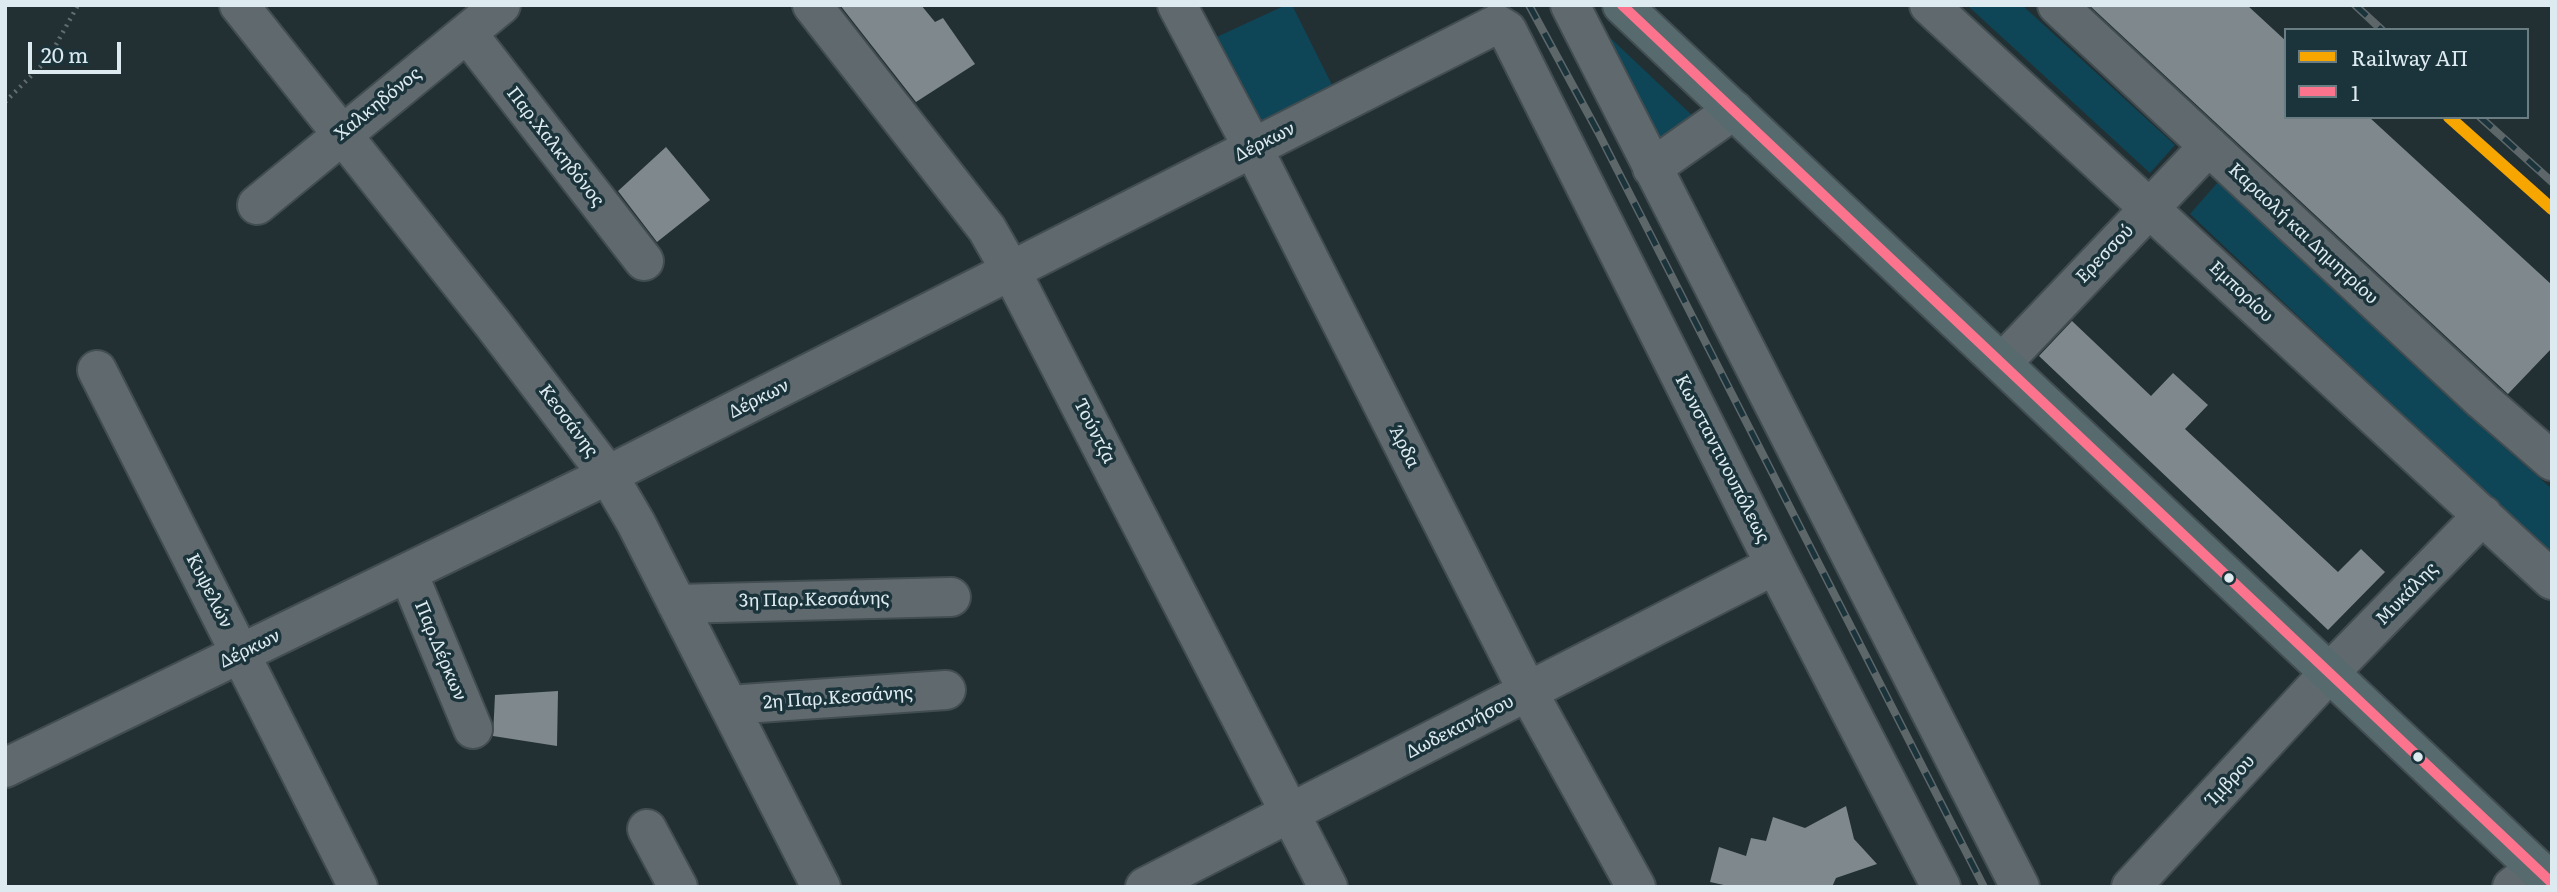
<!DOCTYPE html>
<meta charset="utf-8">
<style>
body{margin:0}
#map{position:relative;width:2557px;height:892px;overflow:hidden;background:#223034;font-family:Literata,serif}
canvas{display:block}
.frame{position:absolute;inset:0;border:7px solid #ddebf0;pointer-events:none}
.legend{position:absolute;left:2284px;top:28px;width:245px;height:91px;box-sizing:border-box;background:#1b333b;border:2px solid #697d83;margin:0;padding:9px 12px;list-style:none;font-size:21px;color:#ddebf0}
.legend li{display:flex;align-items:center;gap:14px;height:35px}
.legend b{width:35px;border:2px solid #697d83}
.scale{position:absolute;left:28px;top:42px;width:93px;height:32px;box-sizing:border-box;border:4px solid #ddebf0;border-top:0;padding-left:9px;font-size:21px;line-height:24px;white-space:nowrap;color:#ddebf0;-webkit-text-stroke:5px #1b333b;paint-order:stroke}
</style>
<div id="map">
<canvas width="2557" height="892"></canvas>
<div class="frame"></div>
<ul class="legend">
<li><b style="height:9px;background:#f7a600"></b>Railway ΑΠ</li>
<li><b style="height:9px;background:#fc738d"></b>1</li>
</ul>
<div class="scale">20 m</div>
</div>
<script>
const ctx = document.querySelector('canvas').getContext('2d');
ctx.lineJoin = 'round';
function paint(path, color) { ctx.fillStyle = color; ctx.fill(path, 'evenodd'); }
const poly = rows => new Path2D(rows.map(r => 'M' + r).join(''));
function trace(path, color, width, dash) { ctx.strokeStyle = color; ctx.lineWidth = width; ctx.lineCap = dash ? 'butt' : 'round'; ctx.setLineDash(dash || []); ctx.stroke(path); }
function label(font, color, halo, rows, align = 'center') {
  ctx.font = font + ' Literata,serif'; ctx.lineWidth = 7; ctx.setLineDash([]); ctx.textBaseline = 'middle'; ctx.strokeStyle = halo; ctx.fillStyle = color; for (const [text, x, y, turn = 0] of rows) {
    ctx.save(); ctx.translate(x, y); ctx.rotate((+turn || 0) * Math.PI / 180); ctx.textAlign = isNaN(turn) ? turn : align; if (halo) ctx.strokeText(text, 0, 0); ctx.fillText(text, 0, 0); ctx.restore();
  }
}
paint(poly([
 [1286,5,1292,5,1333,87,1253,128,1208,41],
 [1967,5,2022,5,2175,145,2150,173],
 [1603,31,1697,120,1660,147],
 [2218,182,2451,400,2552,489,2552,556,2190,214]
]), '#0e4657');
paint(poly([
 [840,5,921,5,935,22,943,18,975,64,916,102],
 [2089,5,2247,5,2286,41,2286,117,2369,117,2552,285,2552,348,2508,394],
 [666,147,710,200,657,242,618,191],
 [2072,321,2151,396,2173,373,2208,405,2185,429,2338,572,2361,549,2385,572,2328,630,2039,356],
 [558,691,557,746,493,736,495,695],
 [1846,806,1854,839,1877,864,1836,878,1832,887,1733,887,1710,882,1719,847,1746,856,1751,838,1766,841,1773,817,1805,828]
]), '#7e888d');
const minor = poly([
 [239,5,493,324,608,475,636,523,821,887],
 [812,5,987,229,1011,271,1328,887],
 [1177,5,1253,148,1528,692,1636,887],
 [1570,5,2020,887],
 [1929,5,2552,580],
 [2057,5,2483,401,2552,461],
 [467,33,644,261],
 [1652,168,1734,110],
 [257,205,501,5],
 [2002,363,2209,146],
 [97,370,358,887],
 [408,573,473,729],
 [677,604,951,597],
 [729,705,946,690],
 [5,768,608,475,1497,24,1507,30,1775,565,1941,887],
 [647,829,678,887],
 [1145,887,1775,565],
 [2131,887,2330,672,2483,515],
 [2512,887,2536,868]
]);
const highway = poly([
 [1622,5,2552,883]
]);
trace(minor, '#424d52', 42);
trace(highway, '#424d52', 42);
trace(poly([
 [5,102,48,59,78,5]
]), '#636c70', 4.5, [2, 5]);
trace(minor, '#606a6e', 38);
trace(highway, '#576a6d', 38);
const rail = poly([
 [1529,5,1598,132,1984,887],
 [2355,5,2382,30],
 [2480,117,2552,182]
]);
trace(rail, '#5d676a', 8);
trace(rail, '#1b333b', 5, [16]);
trace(poly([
 [1622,5,2552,883]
]), '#fc738d', 10);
trace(poly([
 [2449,117,2552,209]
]), '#f7a600', 12);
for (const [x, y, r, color] of [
 [2229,578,6,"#ddebf0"],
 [2418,757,6,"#ddebf0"]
]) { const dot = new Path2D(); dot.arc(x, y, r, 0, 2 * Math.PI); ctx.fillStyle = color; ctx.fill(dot); trace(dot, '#1b333b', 2.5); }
label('18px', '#ddebf0', '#1b333b', [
 ["Χαλκηδόνος",378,104,-39],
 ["Δέρκων",1265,142,-27],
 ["Παρ.Χαλκηδόνος",555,147,52],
 ["Καραολή και Δημητρίου",2303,234,43],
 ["Ερεσσού",2105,254,-46],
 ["Εμπορίου",2241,292,43],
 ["Δέρκων",759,399,-27],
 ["Κεσσάνης",568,421,53],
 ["Τούντζα",1094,431,63],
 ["Άρδα",1404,447,63],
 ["Κωνσταντινουπόλεως",1722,459,63],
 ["Κυψελών",209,591,63],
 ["Μυκάλης",2407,594,-46],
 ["3η Παρ.Κεσσάνης",814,600,-1],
 ["Δέρκων",250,649,-26],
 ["Παρ.Δέρκων",440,651,67],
 ["2η Παρ.Κεσσάνης",838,698,-4],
 ["Δωδεκανήσου",1460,727,-27],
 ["Ίμβρου",2231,780,-47]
]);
</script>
